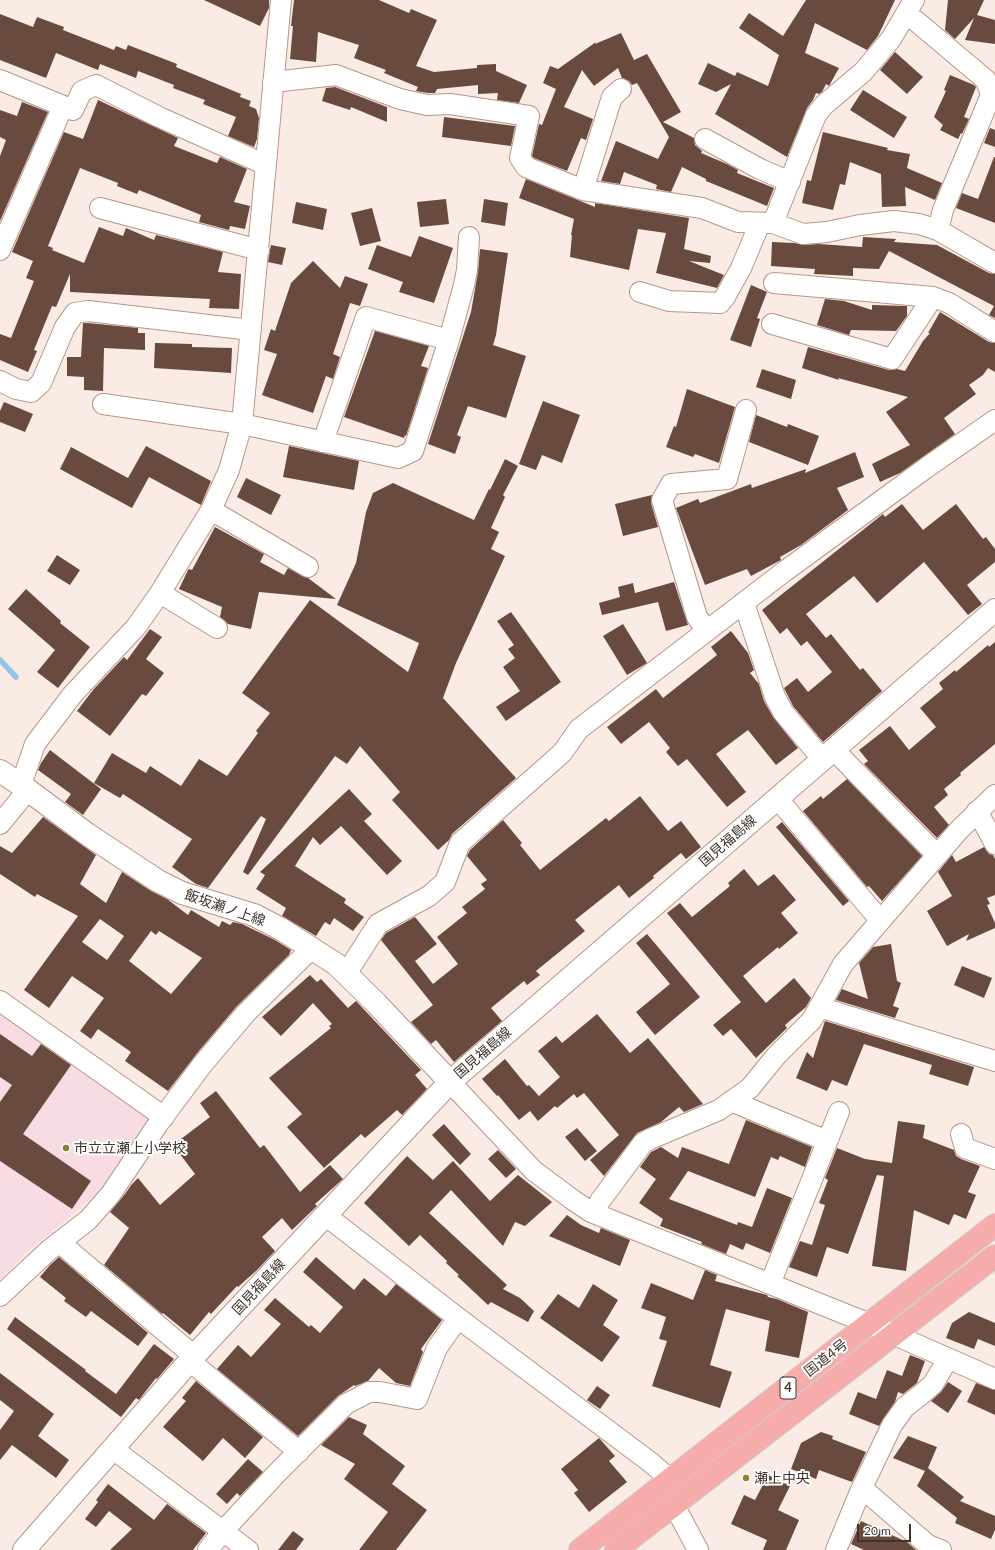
<!DOCTYPE html>
<meta charset="utf-8">
<style>
body{margin:0}
#map{position:relative;width:995px;height:1550px;overflow:hidden;background:#faebe4;font-family:Lato,sans-serif}
canvas{display:block}
.scale{position:absolute;left:857px;top:1524px;width:54px;height:18px;box-sizing:border-box;border:2px solid #41332c;border-top:0;padding-left:5px;font-size:12px;line-height:14px;white-space:nowrap;color:#41332c;-webkit-text-stroke:3px #fff;paint-order:stroke}
</style>
<div id="map">
<canvas width="995" height="1550"></canvas>
<div class="scale">20 m</div>
</div>
<script>
const ctx = document.querySelector('canvas').getContext('2d');
ctx.lineJoin = 'round';
function paint(path, color) { ctx.fillStyle = color; ctx.fill(path, 'evenodd'); }
const poly = rows => new Path2D(rows.map(r => 'M' + r).join(''));
function trace(path, color, width, dash) { ctx.strokeStyle = color; ctx.lineWidth = width; ctx.lineCap = dash ? 'butt' : 'round'; ctx.setLineDash(dash || []); ctx.stroke(path); }
function label(font, color, halo, rows, align = 'center') {
  ctx.font = font + ' Lato,"Noto Sans JP",sans-serif'; ctx.lineWidth = 4; ctx.setLineDash([]); ctx.textBaseline = 'middle'; ctx.strokeStyle = halo; ctx.fillStyle = color; for (const [text, x, y, turn = 0] of rows) {
    ctx.save(); ctx.translate(x, y); ctx.rotate((+turn || 0) * Math.PI / 180); ctx.textAlign = isNaN(turn) ? turn : align; if (halo) ctx.strokeText(text, 0, 0); ctx.fillText(text, 0, 0); ctx.restore();
  }
}
paint(poly([
 [0,1013,152,1121,113,1175,95,1196,27,1252,0,1280]
]), '#f7dde3');
trace(poly([
 [0,660,16,677]
]), '#8fc6ea', 5.5);
paint(poly([
 [204,0,269,0,269,8,260,26],
 [294,0,379,0,409,13,411,9,437,20,416,66,434,72,477,68,477,65,496,64,496,71,527,85,519,103,497,100,498,93,478,94,478,85,437,89,435,93,428,93,416,91,418,87,384,73,386,70,354,58,359,45,318,32,316,62,290,59,293,26,291,26],
 [806,0,895,0,878,36,867,50,815,23,805,53,839,68,829,86,826,84,822,92,819,94,816,93,813,100,807,108,787,157,715,114,731,84,716,92,698,84,708,63,735,76,737,72,768,86,779,55,739,28,749,13,783,36],
 [948,0,984,0,977,15,995,20,995,44,965,40,974,18,955,39,945,30],
 [0,14,33,27,37,17,64,27,63,30,114,50,116,46,126,50,128,45,177,64,176,67,241,94,240,97,251,101,249,106,256,109,259,118,257,139,254,147,228,136,236,117,203,104,205,100,173,88,174,85,138,71,136,78,100,64,98,70,56,53,46,78,0,60],
 [621,33,634,60,647,54,681,112,663,122,694,138,695,145,702,151,701,153,727,164,738,170,737,173,774,188,767,206,706,181,706,179,682,167,671,192,656,189,657,185,624,172,620,184,601,181,616,141,658,159,669,137,637,83,632,85,629,81,622,78,618,68,594,86,582,70,564,107,593,119,586,140,581,138,567,171,534,158,532,156,539,124,542,125,556,89,543,83,550,66,558,69,596,42,595,44],
 [895,52,923,77,907,94,880,70],
 [950,75,974,85,976,87,964,117,969,119,962,134,961,133,958,139,940,130,943,125,934,117,946,91,944,90],
 [335,87,387,107,387,122,351,107,350,110,322,101,326,88],
 [863,90,907,117,894,138,850,110],
 [98,100,178,138,174,146,217,163,220,157,247,169,234,202,250,206,245,229,230,226,229,230,199,222,201,215,139,190,137,194,117,186,118,183,80,168,48,246,53,248,52,250,84,263,99,227,123,236,126,228,154,240,156,235,223,252,218,272,241,274,239,309,209,308,210,299,70,292,70,274,56,307,52,306,34,350,37,351,28,372,0,360,0,334,11,338,34,281,26,278,33,261,12,252,64,132,83,139],
 [22,102,48,112,0,221,0,156,6,140,0,137,0,110,17,116],
 [444,117,515,126,511,146,442,137],
 [990,128,995,130,995,147,984,143],
 [823,132,888,148,887,150,910,154,907,168,942,183,935,200,905,187,906,206,882,207,881,174,850,162,845,185,840,184,833,210,802,203,807,180,811,181],
 [994,157,995,157,995,223,956,208,962,193,978,199],
 [526,179,595,207,595,203,689,218,684,249,711,256,710,263,689,261,724,275,717,288,656,273,666,233,638,229,629,270,570,257,572,235,571,235,574,219,519,198],
 [446,199,449,224,420,227,417,202],
 [484,199,508,203,505,226,481,222],
 [296,202,327,209,323,230,292,223],
 [372,208,381,241,360,246,351,213],
 [419,236,453,248,434,303,399,292,403,282,368,269,377,245,411,257],
 [863,237,896,239,894,242,937,245,989,273,995,274,995,318,989,315,994,306,889,251,879,269,853,268,853,276,814,274,815,269,771,266,772,242,794,243,804,245,819,244,862,247],
 [271,245,286,248,282,265,268,262],
 [480,249,508,253,496,335,493,345,526,356,506,418,468,406,457,435,461,437,455,454,428,444,471,312,478,272],
 [313,261,340,288,345,276,368,284,360,306,350,303,333,354,340,357,333,379,326,376,313,413,262,395,277,354,264,350,271,329,275,331,291,283],
 [751,285,767,292,757,318,760,319,751,347,730,340],
 [825,299,844,301,872,310,872,305,907,306,907,316,896,331,851,330,849,335,817,325],
 [940,312,989,342,995,343,995,372,988,368,983,375,969,385,976,394,944,418,955,434,900,473,880,482,872,464,910,445,886,412,908,397,838,378,839,380,802,368,808,347,889,370,897,369,905,371,923,341,930,333,928,333],
 [83,323,88,323,138,328,138,333,145,333,145,350,104,348,103,391,84,390,84,377,67,376,67,357,81,357],
 [375,331,429,346,421,366,428,368,406,436,405,435,404,438,344,417],
 [155,343,192,344,192,347,232,348,231,373,154,368],
 [762,369,796,380,791,399,756,387],
 [687,389,735,407,719,463,695,454,693,457,666,447,674,426,676,427],
 [543,401,580,415,562,463,542,455,536,470,519,464],
 [4,402,33,414,25,432,0,422,0,411],
 [756,415,787,427,788,424,819,436,808,465,749,442],
 [146,446,211,481,201,505,149,477,132,508,60,469,71,447,128,478],
 [289,446,359,461,354,490,283,477],
 [855,452,864,477,837,488,848,510,801,545,780,557,781,560,751,576,747,569,705,585,676,508,698,499,700,503,751,484,752,488,806,469,805,473],
 [505,459,518,466,503,495,505,497,491,528,499,532,491,549,505,556,456,663,443,698,516,778,452,834,449,840,438,850,392,800,400,792,360,746,347,764,335,756,248,875,243,872,266,819,261,816,208,888,196,884,172,867,192,839,123,794,120,798,94,783,112,753,146,773,150,766,181,786,199,759,227,776,258,733,256,731,270,713,242,693,310,600,408,672,419,643,337,605,356,563,366,512,373,493,393,483,474,520,489,489,490,490],
 [246,478,281,495,271,515,237,497],
 [652,495,651,503,658,527,623,536,615,504],
 [902,504,923,530,956,504,983,539,986,537,995,549,995,562,967,585,982,604,968,615,924,562,877,603,854,576,806,614,826,638,831,634,860,670,863,668,882,691,823,742,793,706,784,688,797,678,808,692,832,672,807,641,801,646,787,628,780,634,762,610,883,514,885,517],
 [215,527,264,554,260,562,284,575,288,568,308,578,336,599,259,592,251,629,228,624,220,617,222,607,179,589,188,570,189,569,192,570],
 [57,555,80,570,70,585,47,571],
 [674,582,688,625,666,631,658,602,602,615,599,603,620,597,618,587,633,583,635,593],
 [26,589,61,621,60,623,90,647,58,688,37,672,55,650,8,609],
 [511,612,561,682,506,721,496,707,520,691,503,667,515,658,508,649,514,645,497,621],
 [623,624,647,663,627,675,603,636],
 [150,629,162,637,146,659,164,673,146,696,142,694,110,736,77,711,93,690,124,657,127,660],
 [731,631,748,653,754,670,750,673,759,684,764,701,773,717,798,748,776,765,748,730,716,754,746,792,727,807,687,759,678,766,666,752,670,748,649,722,621,744,607,727,656,689,663,698,717,655,711,647],
 [995,642,995,744,960,773,961,775,944,789,948,795,934,807,949,825,937,838,864,764,868,761,859,750,890,726,909,750,936,727,920,708,943,689,939,683,955,670,956,672,988,645,989,647],
 [50,750,101,789,83,815,65,802,71,794,38,770,41,763],
 [847,779,922,856,882,901,869,886,867,887,803,811,821,796,823,799],
 [349,789,372,814,364,821,402,861,387,875,341,826,320,845,313,837,295,866,346,899,344,903,364,917,353,931,334,918,330,925,325,922,316,936,282,916,286,908,256,889,265,875,260,872],
 [640,796,668,831,681,821,701,847,686,859,681,853,653,876,654,878,629,898,619,885,575,920,585,931,536,971,540,975,527,985,524,981,491,1008,502,1021,454,1062,436,1040,431,1044,411,1022,433,1005,381,940,386,933,415,917,437,944,415,961,433,984,458,964,437,937,467,913,462,907,485,889,481,884,487,880,467,856,470,850,503,820,522,843,520,845,540,870,606,818,609,821],
 [43,817,96,855,80,884,106,903,122,872,151,891,167,899,188,915,191,910,219,927,222,921,230,925,233,922,242,924,275,940,291,950,289,955,237,1006,198,1052,168,1091,125,1061,131,1052,98,1029,91,1039,80,1031,104,998,72,976,49,1008,24,990,78,916,37,894,35,897,0,874,0,846,12,853],
 [100,919,124,936,107,960,82,942],
 [151,931,156,935,159,931,202,958,171,994,129,961],
 [782,822,849,901,843,906,776,827],
 [984,847,989,854,993,855,995,859,995,895,987,898,990,904,987,905,995,923,995,928,966,941,969,934,947,946,927,911,952,896,938,872,952,855,956,862],
 [744,869,758,886,774,874,796,900,781,913,798,933,779,949,778,947,743,976,766,1003,794,978,811,998,806,1007,785,1025,787,1028,756,1058,731,1029,723,1036,713,1025,741,1002,667,913,680,903,692,917,730,886,728,883],
 [647,934,700,997,655,1035,636,1012,670,984,636,943],
 [891,944,897,981,901,983,893,1006,899,1008,895,1018,836,1000,842,989,868,999,859,963,873,947],
 [962,966,992,978,984,998,954,985],
 [310,975,317,982,321,979,348,1008,356,1001,421,1070,415,1075,427,1089,402,1115,397,1110,365,1138,361,1134,324,1168,287,1127,302,1114,269,1078,331,1028,329,1026,332,1024,313,1003,281,1036,262,1017],
 [597,1014,630,1053,648,1038,703,1104,684,1112,679,1107,661,1122,637,1133,604,1176,590,1160,619,1135,584,1093,577,1098,574,1094,557,1108,555,1106,538,1121,530,1111,519,1120,498,1095,497,1096,482,1079,505,1059,527,1086,529,1085,539,1096,560,1077,538,1051,556,1036,562,1043],
 [825,1021,974,1067,968,1086,929,1074,932,1065,864,1044,847,1086,832,1080,827,1091,796,1078,807,1052,813,1058],
 [0,1034,32,1056,41,1044,71,1065,23,1134,91,1181,72,1209,0,1161,0,1102,12,1085,0,1077],
 [216,1091,260,1148,264,1145,300,1192,330,1165,343,1179,315,1204,317,1206,292,1230,282,1218,262,1237,275,1251,257,1270,238,1287,237,1286,211,1314,209,1312,190,1335,163,1313,162,1314,104,1265,129,1228,110,1212,125,1194,132,1184,138,1178,160,1205,195,1174,173,1145,210,1117,200,1103],
 [746,1120,812,1147,805,1167,780,1156,778,1160,771,1157,755,1197,688,1171,669,1199,737,1225,738,1222,752,1227,767,1188,792,1198,770,1253,746,1243,743,1250,730,1244,726,1254,701,1244,702,1242,660,1226,663,1219,639,1203,656,1179,640,1167,651,1152,661,1147,678,1158,682,1147,729,1164],
 [898,1121,925,1125,923,1138,954,1150,956,1156,961,1159,980,1166,968,1192,976,1195,966,1219,954,1214,949,1225,914,1210,906,1271,872,1266,884,1176,877,1175,848,1254,827,1247,817,1277,789,1267,800,1241,812,1245,825,1205,819,1203,828,1180,825,1178,837,1148,865,1159,892,1163],
 [444,1124,471,1154,460,1165,432,1135],
 [577,1128,597,1151,585,1161,565,1137],
 [498,1150,516,1169,506,1178,488,1159],
 [407,1156,433,1180,453,1161,490,1201,518,1175,552,1202,525,1226,515,1222,503,1246,451,1190,429,1213,507,1285,503,1289,520,1298,534,1311,528,1322,491,1302,488,1305,457,1276,459,1275,446,1263,447,1261,420,1235,409,1246,364,1203],
 [567,1215,581,1225,599,1233,601,1228,630,1240,620,1266,549,1236],
 [59,1257,148,1333,138,1346,91,1311,86,1317,64,1301,66,1298,40,1277,50,1265],
 [316,1257,354,1290,364,1278,386,1296,396,1284,442,1320,421,1349,423,1352,410,1386,396,1383,379,1368,368,1381,355,1386,354,1385,338,1396,298,1436,217,1369,238,1345,251,1357,281,1324,264,1310,275,1298,309,1327,311,1325,320,1333,343,1307,303,1272],
 [705,1270,717,1275,715,1281,767,1295,768,1297,777,1299,808,1312,799,1358,765,1351,770,1321,726,1309,710,1365,732,1372,720,1408,652,1386,667,1341,659,1339,666,1317,641,1308,651,1283,693,1300],
 [593,1284,618,1300,603,1325,620,1337,602,1362,540,1318,558,1294,579,1308],
 [969,1312,995,1323,995,1346,978,1339,974,1349,946,1338,952,1323],
 [15,1317,86,1370,85,1371,116,1394,154,1344,174,1359,157,1379,156,1378,139,1400,136,1398,121,1417,7,1329],
 [910,1355,925,1361,917,1383,903,1394,898,1392,895,1402,879,1426,849,1414,858,1392,876,1399,887,1370,902,1376],
 [0,1373,54,1414,38,1436,69,1460,56,1478,12,1445,0,1460,0,1430,14,1411,0,1400],
 [196,1381,263,1437,245,1458,223,1438,203,1461,163,1427,186,1401,182,1398],
 [948,1382,962,1391,948,1413,931,1401,941,1392],
 [976,1383,995,1390,995,1415,967,1402],
 [597,1386,610,1395,600,1409,587,1400],
 [349,1417,367,1425,363,1434,405,1466,392,1484,427,1510,396,1550,359,1550,388,1512,344,1479,355,1464,321,1445],
 [821,1432,833,1436,832,1439,866,1452,852,1482,819,1470,816,1479,791,1469,801,1443],
 [908,1436,937,1447,928,1468,964,1497,960,1501,995,1516,995,1530,991,1539,955,1523,957,1518,917,1486,925,1471,893,1458],
 [599,1438,615,1456,609,1461,627,1482,589,1512,574,1493,578,1490,561,1469],
 [248,1459,263,1472,240,1496,237,1493,227,1504,216,1494],
 [768,1475,790,1486,778,1510,799,1520,786,1550,763,1550,767,1540,731,1524,744,1495,755,1500],
 [108,1484,154,1520,167,1504,206,1533,193,1550,110,1550,132,1529,109,1511,96,1527,85,1519,98,1502,96,1500],
 [861,1521,907,1542,916,1550,864,1550,851,1544],
 [293,1531,304,1539,296,1550,278,1550]
]), '#694a3f');
const street = poly([
 [905,16,916,21,986,80,991,95,943,210,938,230],
 [0,80,73,110,82,91,96,85,159,117,266,165],
 [273,82,336,75,400,99,427,105,450,104,529,116,520,158,526,167,583,190,702,208,738,222,773,223,803,234,827,232,860,225,894,221,919,224,938,230,995,263],
 [705,139,760,169,790,182],
 [583,190,612,97,621,89],
 [100,208,259,250],
 [773,223,816,115,824,105,863,72,891,39,914,0],
 [0,250,63,106],
 [774,283,933,297,949,303,995,332],
 [640,292,669,301,720,303,725,297,741,268,760,223],
 [772,324,892,359,933,297],
 [0,381,16,389,31,392,41,383,65,327,75,313,88,311,251,330],
 [103,404,242,424,398,458,413,451,449,340,464,285,467,270,469,237],
 [323,442,366,317,449,340],
 [211,510,308,567],
 [160,593,217,628],
 [744,603,775,697,783,712,823,760],
 [707,631,697,617,662,500,671,484,727,479,746,410],
 [834,750,937,855],
 [21,785,35,744,73,694,136,627,160,593,211,510,229,470,242,424,281,0],
 [777,798,880,920],
 [977,811,995,844],
 [0,824,28,790],
 [346,974,378,924,429,896,445,882,460,843,562,753,579,729,785,571,926,468,995,420],
 [0,1001,164,1117],
 [819,1007,995,1061],
 [450,1082,534,1171,573,1200,591,1212,870,1324,995,1379],
 [731,1101,827,1141],
 [961,1134,965,1148,995,1159],
 [594,1212,600,1201,643,1143,650,1139,719,1110,750,1088,776,1056,812,1020,843,964,959,830,995,795],
 [325,1215,458,1318,650,1462,671,1480],
 [59,1242,194,1356],
 [770,1284,839,1112],
 [0,1296,48,1251,88,1220,110,1195,158,1124,202,1065,246,1013,312,948],
 [190,1361,299,1452],
 [113,1449,248,1550],
 [862,1488,928,1545,941,1550],
 [674,1505,698,1550],
 [208,1550,223,1531,277,1473,346,1404,369,1392,380,1392,417,1399,437,1348,458,1318],
 [836,1550,860,1492,892,1425,905,1407,923,1393,933,1384,948,1359]
]);
const secondary = poly([
 [0,771,21,785,87,834,158,881,182,893,254,915,281,929,336,964,376,1003,450,1082],
 [24,1550,194,1356,450,1082,995,610]
]);
const highway = poly([
 [580,1550,995,1225],
 [616,1550,995,1256]
]);
trace(street, '#b89686', 22);
trace(secondary, '#b89686', 24);
trace(highway, '#d1cecc', 24);
trace(street, '#fff', 20);
trace(secondary, '#fff', 22);
trace(highway, '#f5acab', 22);
for (const [x, y, r, color] of [
 [66,1148,4,"#828631"],
 [746,1478,4,"#828631"]
]) { const dot = new Path2D(); dot.arc(x, y, r, 0, 2 * Math.PI); ctx.fillStyle = color; ctx.fill(dot); trace(dot, '#fff', 1.5); }
for (const [x, y, w] of [
 [788,1388,16]
]) { const box = new Path2D(); box.roundRect(x - w / 2, y - 11, w, 22, 3); ctx.fillStyle = '#fff'; ctx.fill(box); trace(box, '#41332c', 1); }
label('bold 13px', '#41332c', null, [
 ["4",788,1388]
]);
label('14px', '#41332c', '#fff', [
 ["国見福島線",728,841,-41],
 ["飯坂瀬ノ上線",225,908,19],
 ["国見福島線",483,1053,-41],
 ["国見福島線",259,1287,-47],
 ["国道4号",826,1358,-38]
]);
label('14px', '#41332c', '#fff', [
 ["市立立瀬上小学校",74,1148],
 ["瀬上中央",754,1478]
], 'left');
</script>
